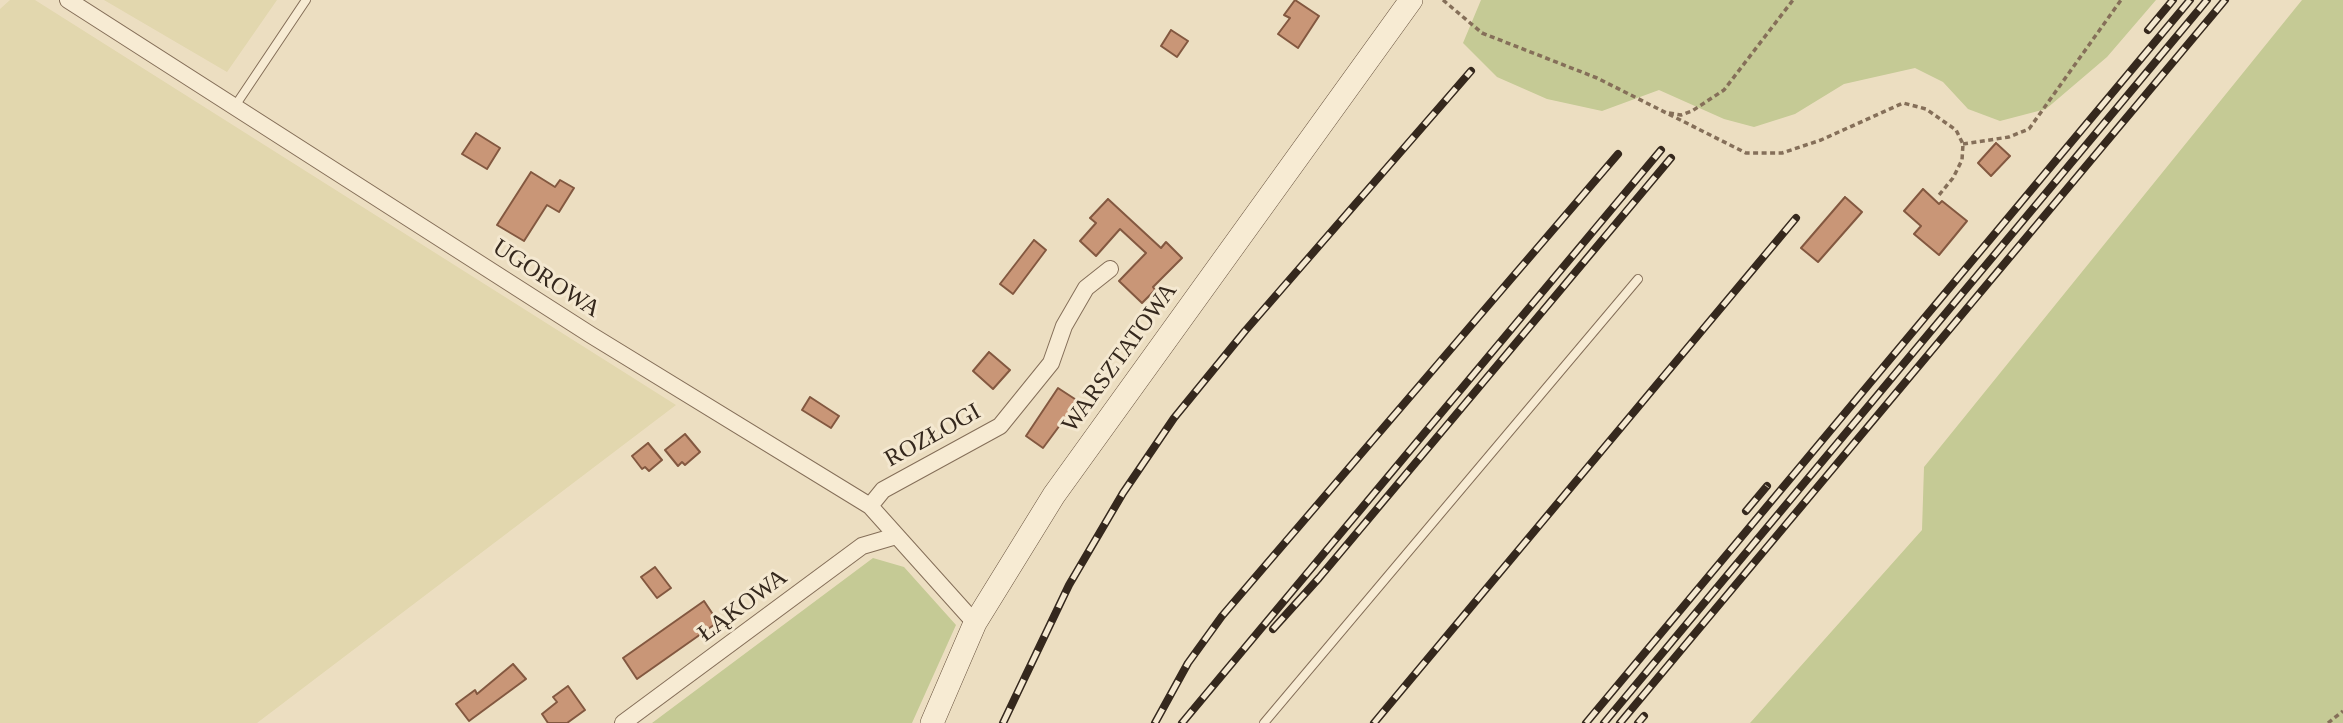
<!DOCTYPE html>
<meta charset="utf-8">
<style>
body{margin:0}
canvas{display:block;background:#ecdec1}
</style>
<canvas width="2343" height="723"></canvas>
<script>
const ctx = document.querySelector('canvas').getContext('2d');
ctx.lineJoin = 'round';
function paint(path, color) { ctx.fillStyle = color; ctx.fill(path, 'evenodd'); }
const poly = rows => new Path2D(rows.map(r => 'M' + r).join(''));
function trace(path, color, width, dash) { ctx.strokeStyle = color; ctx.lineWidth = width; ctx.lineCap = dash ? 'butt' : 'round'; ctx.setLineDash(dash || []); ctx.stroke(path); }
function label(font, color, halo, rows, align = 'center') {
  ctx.font = font + ' "Times New Roman",serif'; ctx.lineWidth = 6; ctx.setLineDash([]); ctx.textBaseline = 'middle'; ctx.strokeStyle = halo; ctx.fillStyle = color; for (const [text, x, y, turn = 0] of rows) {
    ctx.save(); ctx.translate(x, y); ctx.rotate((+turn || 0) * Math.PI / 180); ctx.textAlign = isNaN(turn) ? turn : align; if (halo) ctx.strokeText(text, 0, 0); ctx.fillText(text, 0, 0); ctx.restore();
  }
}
paint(poly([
 [10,0,35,0,676,405,257,723,0,723,0,9],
 [104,0,277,0,227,72]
]), '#e2d7ae');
paint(poly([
 [1481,0,2156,0,2107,57,2046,109,2000,121,1968,109,1943,82,1915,68,1844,84,1795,114,1754,127,1724,119,1659,90,1602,111,1547,99,1497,77,1463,43],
 [2302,0,2343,0,2343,723,1750,723,1922,530,1924,467],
 [873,558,904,567,956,625,912,723,652,723]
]), '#c5ca95');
const building = poly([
 [1295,0,1319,16,1298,48,1278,34,1290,18,1284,15,1295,0],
 [1171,30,1188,41,1177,57,1161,46,1171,30],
 [476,133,500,148,487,169,462,154,476,133],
 [1996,143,2010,156,1991,176,1978,163,1996,143],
 [531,172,555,187,560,180,574,188,559,212,547,205,524,241,497,225,531,172],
 [1923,189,1939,204,1942,201,1967,221,1939,255,1914,234,1921,226,1904,211,1923,189],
 [1845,197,1862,212,1818,262,1801,248,1845,197],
 [1108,199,1161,248,1166,242,1182,258,1153,287,1155,290,1142,303,1119,281,1146,253,1120,229,1096,256,1080,241,1096,223,1090,218,1108,199],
 [1034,240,1046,250,1013,294,1000,284,1034,240],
 [989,352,1010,370,993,389,973,371,989,352],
 [1058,388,1081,403,1067,424,1063,421,1043,448,1026,436,1058,388],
 [810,397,839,416,831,428,802,410,810,397],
 [685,434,700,452,685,465,682,462,678,466,665,450,685,434],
 [648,443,662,460,649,471,645,467,642,469,632,456,648,443],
 [655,567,671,588,657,598,641,577,655,567],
 [704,601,718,622,637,679,623,658,704,601],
 [513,664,526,679,469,721,456,704,475,690,477,694,513,664],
 [568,686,585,710,567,723,548,723,542,714,557,702,553,697,568,686]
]);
paint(building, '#c99677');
trace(building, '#835840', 2);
const lane = poly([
 [235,106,306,0],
 [1264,723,1638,279]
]);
const street = poly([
 [68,0,591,335,870,506,975,623],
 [870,506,883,490,1000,426,1051,363,1064,326,1086,288,1110,269],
 [623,723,862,546,896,536]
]);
const secondary = poly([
 [932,723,975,623,1054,495,1411,0]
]);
trace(lane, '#856f59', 10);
trace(street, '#856f59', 18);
trace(secondary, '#66503c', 24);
trace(poly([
 [1443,0,1482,33,1597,78,1746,153,1782,153,1821,140,1903,103,1926,109,1956,130,1963,144,1962,160,1953,178,1939,195],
 [1669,113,1681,115,1692,111,1724,90,1793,0],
 [1963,144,2009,137,2029,129,2121,0],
 [2328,723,2343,711]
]), '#856f59', 3.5, [5, 3.5]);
trace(lane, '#f7ebd3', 8);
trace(street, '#f7ebd3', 16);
trace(secondary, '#f7ebd3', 23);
const rail = poly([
 [2148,30,2173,0],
 [1746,511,1767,486],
 [1273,629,1319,578,1671,158],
 [1003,723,1069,585,1123,493,1174,418,1245,331,1471,71],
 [1155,723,1188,663,1222,616,1618,154],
 [1182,723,1661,150],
 [1374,723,1796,218],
 [1586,723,2190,0],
 [1604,723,2207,0],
 [1620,723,2225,0],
 [1638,723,1644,716]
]);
trace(rail, '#35281d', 8);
trace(rail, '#f4e8d0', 5, [16]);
label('24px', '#35281d', '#f4e8d0', [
 ["UGOROWA",546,279,33],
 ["WARSZTATOWA",1120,358,-54],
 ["ROZŁOGI",933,436,-29],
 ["ŁĄKOWA",743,606,-37]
]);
</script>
